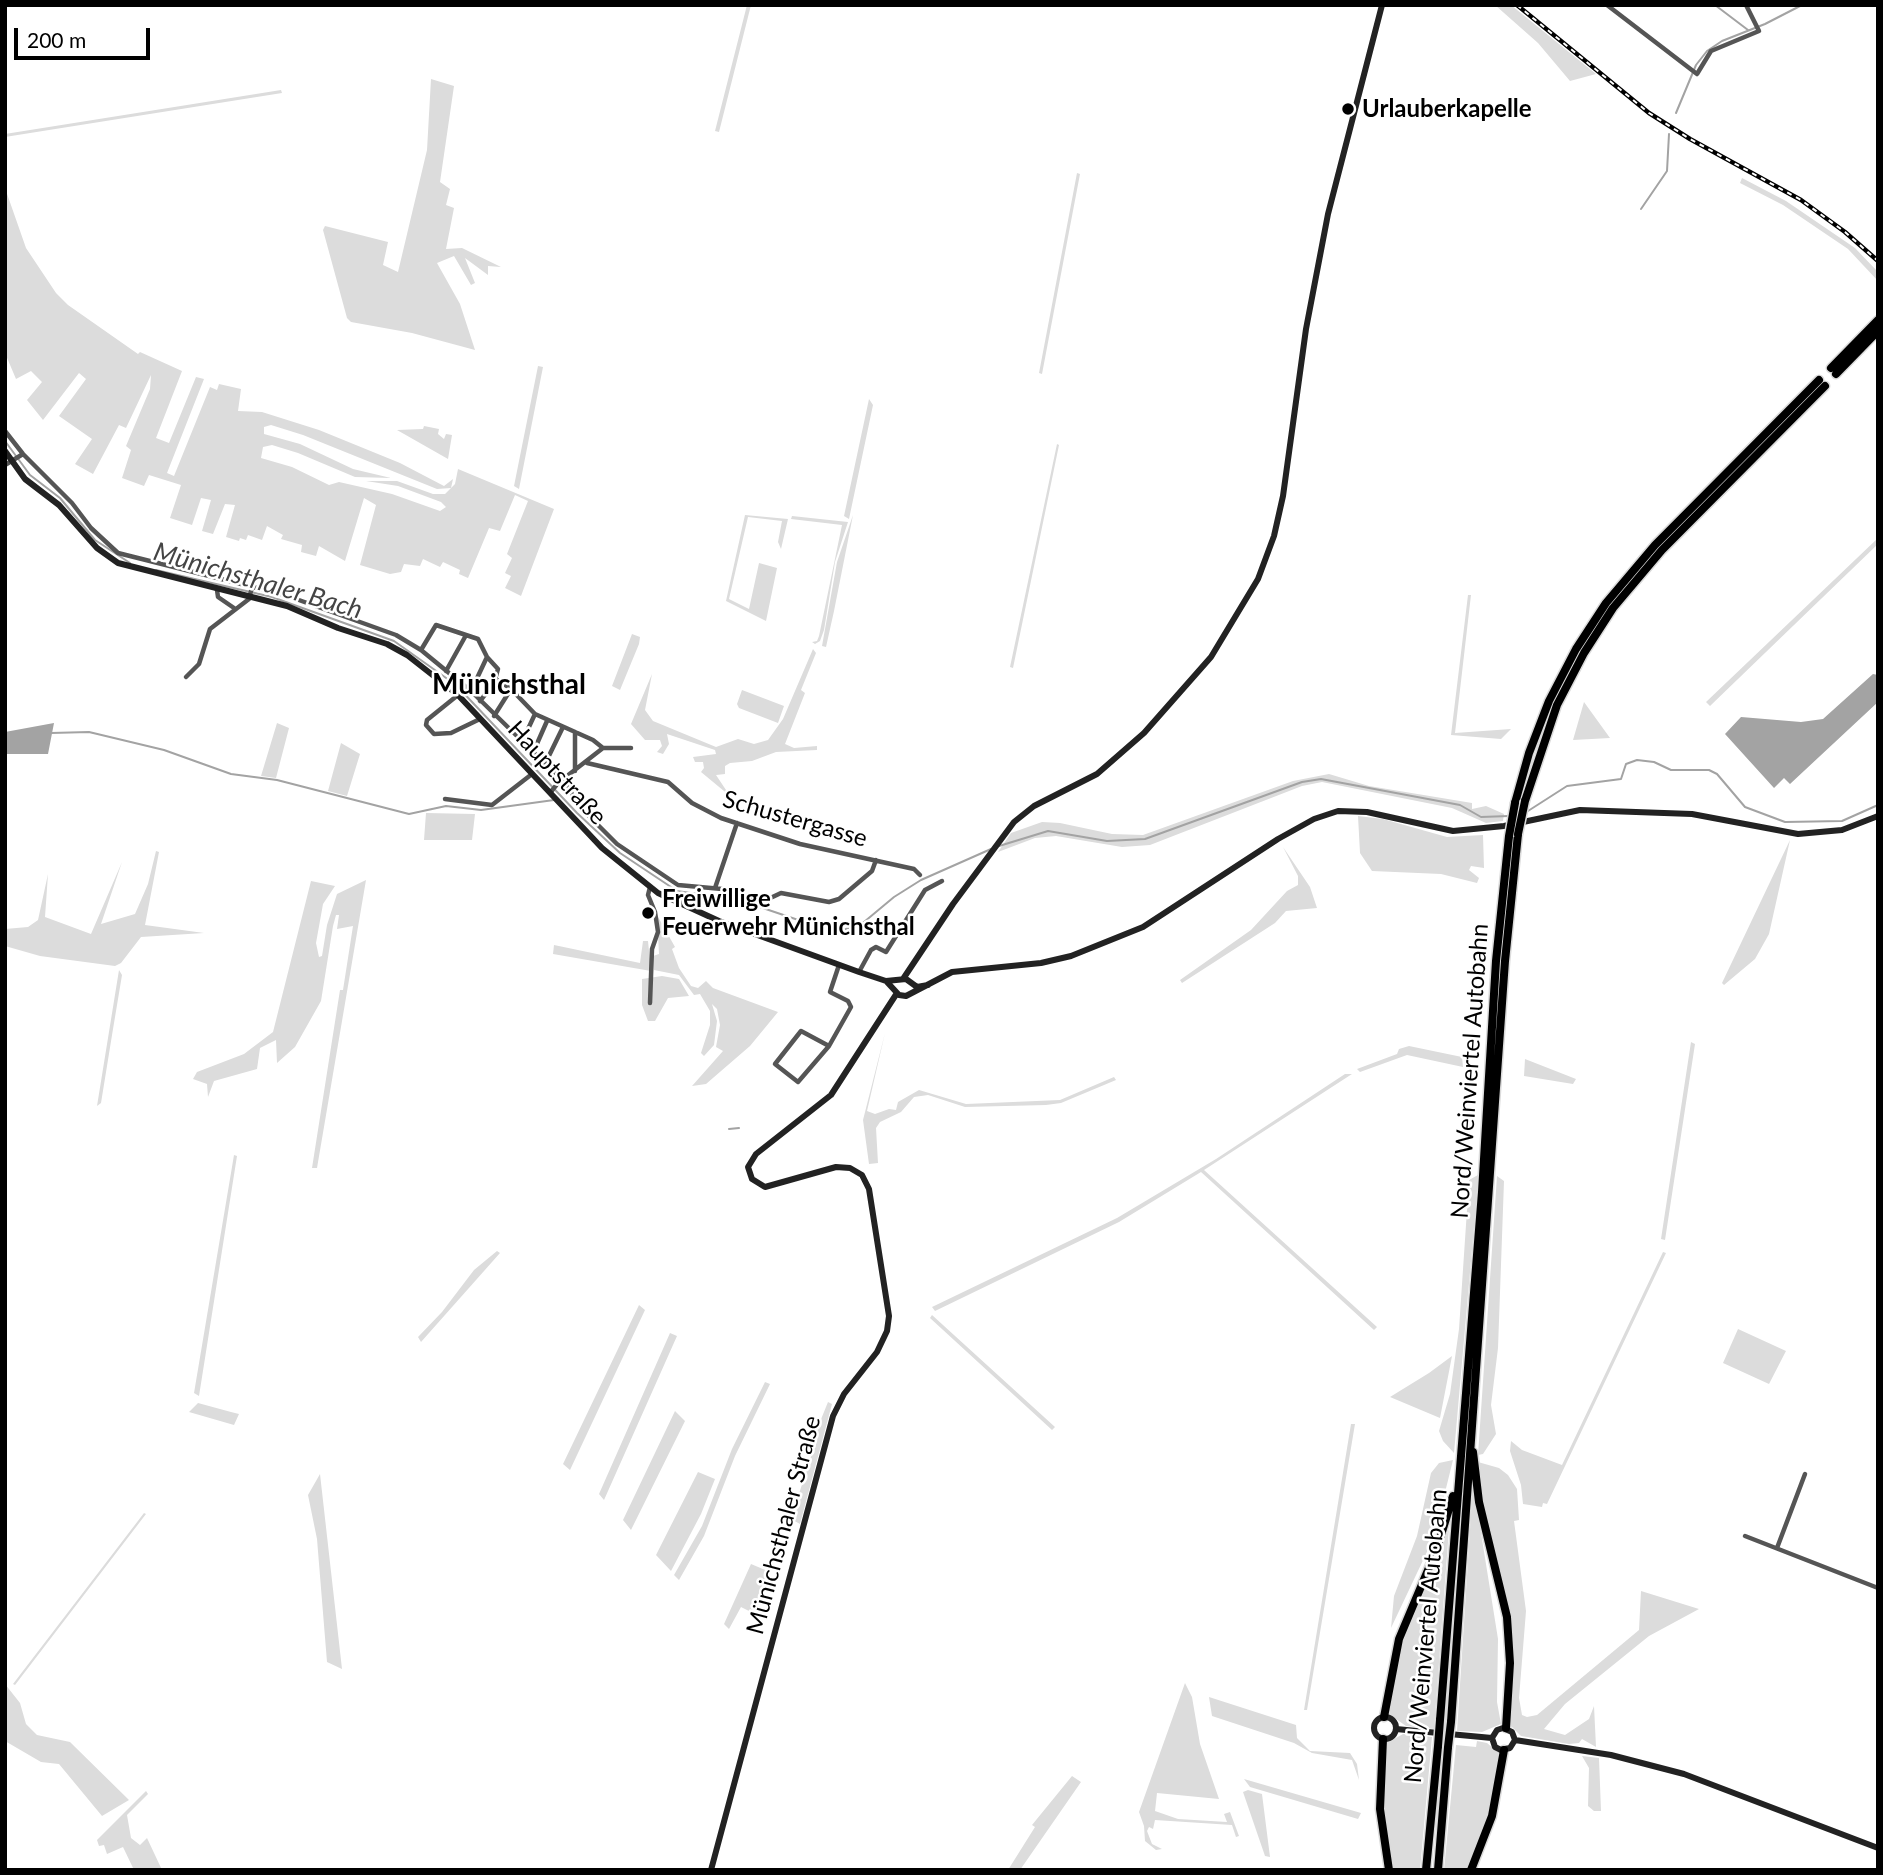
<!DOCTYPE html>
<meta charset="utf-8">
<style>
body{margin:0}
#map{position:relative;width:1883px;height:1875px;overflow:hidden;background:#fff;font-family:Lato,sans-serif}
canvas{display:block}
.frame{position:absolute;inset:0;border:7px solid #000;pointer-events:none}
.scale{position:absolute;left:14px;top:28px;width:136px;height:32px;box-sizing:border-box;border:4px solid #000;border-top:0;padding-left:9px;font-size:21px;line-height:24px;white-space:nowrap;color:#000;-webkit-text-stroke:5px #fff;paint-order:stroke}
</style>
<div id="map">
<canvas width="1883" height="1875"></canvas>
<div class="frame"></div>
<div class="scale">200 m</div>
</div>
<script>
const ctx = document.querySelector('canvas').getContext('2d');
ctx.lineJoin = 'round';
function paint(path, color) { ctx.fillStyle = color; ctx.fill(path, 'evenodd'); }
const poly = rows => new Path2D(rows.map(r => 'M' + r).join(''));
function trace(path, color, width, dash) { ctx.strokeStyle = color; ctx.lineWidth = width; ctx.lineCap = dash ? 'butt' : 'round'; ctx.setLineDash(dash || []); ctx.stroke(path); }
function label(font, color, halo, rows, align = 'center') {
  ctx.font = font + ' Lato,sans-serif'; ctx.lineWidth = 5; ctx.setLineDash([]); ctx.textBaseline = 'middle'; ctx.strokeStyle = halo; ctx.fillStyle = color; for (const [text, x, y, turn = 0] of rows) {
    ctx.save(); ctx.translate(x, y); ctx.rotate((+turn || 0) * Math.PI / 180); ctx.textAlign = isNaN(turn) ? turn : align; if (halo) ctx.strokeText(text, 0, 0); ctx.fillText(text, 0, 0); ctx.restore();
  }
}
paint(poly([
 [747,5,751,5,719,132,715,131],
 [1495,5,1511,5,1596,74,1570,81,1538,43],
 [431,79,454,86,440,182,450,189,446,205,454,208,446,249,462,248,501,267,488,266,488,275,465,258,475,283,471,285,454,256,437,263,460,304,475,350,412,333,351,322,347,318,323,230,325,226,388,242,383,265,398,272,427,150],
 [281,90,282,93,5,137,5,134],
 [1077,173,1080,174,1042,374,1039,373],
 [1742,178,1786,201,1855,248,1878,272,1878,281,1848,249,1783,205,1740,183],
 [5,188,26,248,56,293,68,305,138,354,140,352,182,371,156,438,169,443,196,377,204,379,167,473,174,476,210,387,217,390,219,384,241,389,238,411,262,412,319,430,400,463,444,486,453,479,451,488,437,489,303,435,271,425,264,427,264,434,300,444,353,469,391,478,355,477,298,453,272,445,263,447,261,458,292,467,329,485,339,482,392,494,440,511,446,507,441,502,398,486,366,481,397,481,433,494,445,494,455,484,458,469,554,509,521,596,505,588,511,576,505,573,512,558,507,554,528,501,515,495,500,531,489,528,468,578,459,574,460,570,443,562,440,567,423,559,420,566,404,564,401,572,390,574,360,565,376,505,364,498,345,561,319,546,316,556,301,552,302,545,281,539,283,535,267,526,262,540,248,535,246,540,240,538,239,541,226,537,235,505,225,504,213,534,202,531,211,500,201,498,192,525,170,518,181,485,149,475,144,486,122,478,131,450,126,446,150,389,151,375,126,428,119,425,93,474,75,464,92,439,59,416,86,379,79,373,43,420,27,400,42,382,31,371,16,379,5,353],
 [538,366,543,367,519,489,514,486],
 [869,399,873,405,849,519,844,516],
 [424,426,439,429,438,434,444,439,446,434,452,435,448,459,397,430,423,429],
 [1057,444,1059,445,1013,668,1010,667],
 [745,515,788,519,781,549,778,542,782,521,748,517,729,599,749,609,759,563,777,568,766,621,726,601],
 [853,515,834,611,826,647,822,646,837,562],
 [792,516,848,522,835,562,824,630,820,641,815,644,812,642,817,641,819,636,842,525,791,519],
 [1878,538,1878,544,1710,706,1706,702],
 [1468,595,1471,595,1455,733,1511,729,1501,739,1451,735],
 [632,634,640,637,639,644,620,690,612,686],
 [813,649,816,653,801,690,805,693,785,744,794,748,817,746,817,750,776,752,752,761,730,763,725,766,725,774,716,775,730,796,701,772,704,768,703,762,695,762,693,757,716,754,715,750,667,734,669,744,663,754,657,752,662,746,660,740,645,740,631,724,652,674,645,710,653,721,716,747,738,739,754,744,768,740,783,719],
 [742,690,784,706,778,723,739,708,737,704],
 [1584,702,1610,738,1573,740],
 [277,723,289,728,276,778,261,776],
 [341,743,360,754,347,796,328,791],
 [1329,774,1369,786,1472,803,1472,809,1486,806,1504,814,1503,821,1486,823,1452,808,1322,782,1302,786,1150,845,1122,847,1056,836,1035,838,998,852,1011,833,1042,822,1060,823,1112,834,1143,835,1293,781],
 [426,813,475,814,472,840,424,840],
 [1358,816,1383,819,1447,837,1483,835,1484,868,1471,866,1469,870,1479,878,1477,883,1441,874,1372,871,1360,853],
 [1790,840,1769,934,1755,959,1724,985,1722,983],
 [1283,847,1310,887,1317,908,1286,911,1275,923,1182,983,1180,980,1251,930,1287,891,1298,885,1298,876],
 [156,851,159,852,145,925,204,933,141,937,121,963,115,966,40,956,5,946,5,929,28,927,38,920,48,874,45,917,91,934,122,862,101,924,135,914,148,884],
 [366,880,317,1168,312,1168,340,990,343,990,353,926,337,929,339,915,336,915,333,926,321,1001,295,1047,277,1063,276,1040,260,1048,257,1069,214,1081,208,1097,207,1084,193,1079,197,1072,244,1054,273,1032,311,881,335,886,323,904,316,943,319,957,322,956,327,925,337,894],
 [657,915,675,947,672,949,679,968,691,986,698,988,706,981,713,988,778,1012,750,1046,706,1084,692,1086,723,1051,716,1047,720,1025,717,1009,712,1004,717,1021,714,1045,704,1056,701,1053,710,1025,710,1011,700,994,694,995,679,975,654,970,653,956,659,954],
 [643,941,648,941,651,971,553,954,554,945,640,963],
 [119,970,122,975,113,1029,101,1103,97,1106],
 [662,976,679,979,689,996,668,998,655,1021,648,1021,642,1005,642,979],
 [885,1033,867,1111,875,1114,889,1109,896,1110,898,1102,919,1090,966,1104,1060,1100,1114,1077,1116,1080,1061,1103,1046,1105,965,1107,928,1095,914,1097,901,1112,880,1122,876,1128,878,1163,869,1164,863,1120],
 [1691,1042,1695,1044,1665,1240,1661,1239],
 [1409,1046,1462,1057,1463,1067,1407,1055,1360,1072,1357,1069,1397,1054,1399,1049],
 [1525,1059,1576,1079,1573,1084,1524,1076],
 [1345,1074,1352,1074,1204,1170,1377,1327,1374,1330,1201,1172,1119,1222,935,1311,932,1307,1117,1218,1216,1159],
 [234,1155,237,1156,199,1396,194,1393],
 [1478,1175,1476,1204,1454,1453,1443,1441,1439,1431,1450,1394,1459,1329,1469,1180],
 [1497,1176,1504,1181,1498,1348,1491,1405,1496,1434,1483,1454,1478,1455],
 [497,1251,500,1253,421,1342,418,1337,442,1312,474,1270],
 [1663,1252,1666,1253,1547,1504,1543,1503,1542,1507,1523,1504,1521,1485,1510,1451,1511,1441,1522,1450,1562,1465],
 [639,1305,645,1310,570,1470,563,1464],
 [932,1315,1055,1427,1052,1430,930,1318],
 [1738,1329,1786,1351,1769,1384,1723,1363],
 [670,1333,677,1336,604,1500,599,1494],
 [1452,1356,1440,1418,1390,1397,1429,1373],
 [765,1382,770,1384,735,1456,704,1536,679,1580,674,1575,702,1526,732,1449],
 [828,1402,832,1404,800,1524,791,1519,811,1456,808,1454,809,1449],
 [198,1403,231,1412,239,1414,234,1425,189,1412],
 [675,1411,685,1421,631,1530,623,1520],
 [1351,1424,1355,1424,1307,1710,1304,1710],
 [1453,1460,1434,1537,1391,1628,1394,1596,1417,1536,1431,1473,1439,1463],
 [1478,1462,1499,1468,1508,1475,1517,1489,1519,1520,1514,1521,1526,1611,1519,1698,1522,1715,1527,1717,1537,1715,1639,1630,1641,1591,1699,1609,1649,1636,1565,1704,1544,1729,1565,1735,1589,1719,1594,1706,1596,1747,1582,1739,1579,1743,1569,1744,1521,1736,1510,1725,1511,1617,1486,1520],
 [698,1472,715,1479,701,1514,671,1571,656,1555],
 [320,1474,342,1669,327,1662,317,1539,308,1495],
 [1473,1483,1498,1639,1497,1702,1501,1724,1482,1732,1457,1731],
 [144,1513,146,1514,15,1685,13,1684],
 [1449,1529,1434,1729,1406,1726,1389,1714,1401,1645],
 [751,1564,770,1572,755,1614,741,1607,729,1629,724,1624],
 [1185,1683,1192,1697,1200,1744,1219,1799,1157,1793,1155,1811,1178,1819,1227,1822,1224,1814,1230,1812,1239,1836,1236,1837,1232,1825,1155,1820,1153,1829,1149,1827,1147,1831,1152,1844,1162,1849,1156,1850,1145,1841,1144,1826,1139,1812],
 [5,1684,20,1703,26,1724,37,1735,70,1742,129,1800,102,1816,59,1764,41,1762,5,1741],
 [1209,1697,1296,1725,1297,1738,1310,1751,1350,1753,1357,1764,1359,1780,1352,1760,1312,1753,1294,1743,1212,1716],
 [1403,1734,1432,1737,1420,1870,1393,1870,1386,1829,1384,1796,1387,1743],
 [1477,1741,1487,1743,1499,1753,1488,1820,1467,1870,1444,1870,1456,1745,1476,1747],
 [1582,1756,1599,1758,1601,1811,1594,1811,1588,1806,1589,1768],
 [1072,1776,1081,1782,1020,1870,1008,1870,1035,1827,1032,1825],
 [1244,1779,1361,1813,1358,1819,1250,1787],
 [1248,1790,1262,1794,1270,1857,1265,1856,1243,1792],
 [146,1791,148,1794,127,1815,131,1838,140,1845,147,1838,162,1870,134,1870,123,1847,107,1854,104,1845,99,1846,97,1840]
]), '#dcdcdc');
paint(poly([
 [1873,674,1878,675,1878,702,1790,784,1784,778,1774,788,1725,734,1741,717,1801,722,1823,719],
 [54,723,48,754,5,754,5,732]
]), '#a3a3a3');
trace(poly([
 [1715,5,1748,30],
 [1676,113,1696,65,1707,51,1722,41,1765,24,1802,5],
 [1641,209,1667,171,1669,134],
 [5,441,30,475,60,498,95,540,130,563],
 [156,570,272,597,394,641,456,685,577,813,620,853,677,891,739,900,825,929,841,931,864,922,894,897,921,880,991,849],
 [51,733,89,732,164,750,231,774,277,780,409,814,446,806,481,810,554,800],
 [1528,811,1567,786,1621,779,1626,764,1637,760,1654,762,1671,770,1709,770,1717,774,1745,807,1785,822,1842,821,1878,805],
 [999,846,1048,831,1107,841,1145,839,1302,782,1321,779,1460,805,1481,817,1509,816],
 [729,1129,739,1128]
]), '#a3a3a3', 2);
const highway = poly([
 [1831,368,1878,320],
 [1836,374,1878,331],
 [1525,801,1557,705,1584,653,1613,608,1662,550,1825,386],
 [1515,803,1529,753,1549,701,1576,649,1606,603,1655,545,1819,380],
 [1473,1452,1479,1502,1507,1617,1510,1663,1506,1728],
 [1384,1717,1399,1639,1436,1551,1453,1496],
 [1440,1720,1482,1192,1496,961,1509,836],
 [1451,1722,1505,961,1518,834],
 [1383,1739,1380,1809,1389,1870],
 [1426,1870,1438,1746],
 [1438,1870,1448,1747],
 [1471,1870,1492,1816,1504,1750]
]);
trace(highway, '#dbdbdb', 11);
trace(poly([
 [1607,5,1697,74,1711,51,1759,31,1746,5],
 [5,431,23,454,72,503,91,528,118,553,285,595,396,635,421,650,471,691,569,787,575,802,617,844,678,885,722,889,764,901,781,893,829,902,839,899,872,871,876,860],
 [5,465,23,454],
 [217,590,218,597,234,608],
 [421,650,436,625,478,639,487,657,498,669,494,683,480,701],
 [446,671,465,637],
 [186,677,199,664,210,629,249,599,252,587],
 [496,679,511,689],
 [471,691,487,657],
 [458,695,427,720,426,725,434,734,451,733,480,719],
 [494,716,511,689,535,714,593,740,603,748],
 [575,732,575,771],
 [521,744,535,714],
 [603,748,631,748],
 [532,755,547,721],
 [587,763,668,782,692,803,721,818,800,844,914,869,920,875],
 [544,766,563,727],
 [550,793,558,783,603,748],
 [445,799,492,805,532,774],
 [715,888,737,823],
 [859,972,871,950,876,947,886,952,925,890,942,881],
 [650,1003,652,949,658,932,655,912,648,895,650,887],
 [829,1046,801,1031,775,1064,798,1082,829,1046,851,1007,848,1001,830,992,839,965],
 [1745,1536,1878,1588],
 [1777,1548,1805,1474]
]), '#555', 4.5);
trace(poly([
 [5,451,25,479,59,505,97,548,118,563,287,606,338,628,387,644,407,655,458,695,602,848,658,893,719,921,859,972,886,981,906,979,917,987,928,985],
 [903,979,953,904,1014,822,1034,806,1097,774,1144,733,1211,657,1258,579,1274,536,1283,496,1306,329,1328,214,1382,5],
 [887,982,899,995,906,996,952,972,1041,963,1071,956,1143,927,1278,839,1314,819,1338,811,1367,812,1453,831,1504,826,1580,810,1692,814,1798,834,1842,830,1878,816],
 '1374 1728a11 11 0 1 1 22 0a11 11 0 1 1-22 0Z',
 [1396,1729,1492,1738],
 [1492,1738,1495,1747,1501,1750,1510,1748,1515,1740],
 [1492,1738,1497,1730,1503,1728,1512,1732,1515,1740],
 [1515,1740,1611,1755,1684,1774,1878,1848],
 [711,1870,833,1416,844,1394,877,1352,887,1331,889,1316,869,1189,862,1175,850,1168,836,1167,765,1187,752,1179,748,1167,756,1154,831,1095,897,993]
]), '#222', 6);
trace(highway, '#000', 8);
const rail = poly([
 [1517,5,1649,113,1690,139,1801,200,1845,232,1878,261]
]);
trace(rail, '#000', 4.5);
trace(rail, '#fff', 2, [5]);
const highwayBridge = poly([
 [1518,834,1525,801],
 [1509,836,1515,803],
 [1438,1746,1440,1720],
 [1448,1747,1451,1722]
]);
trace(highwayBridge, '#dbdbdb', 11, []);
trace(highwayBridge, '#000', 8);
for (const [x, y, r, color] of [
 [1348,109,7,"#000"],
 [648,913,7,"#000"]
]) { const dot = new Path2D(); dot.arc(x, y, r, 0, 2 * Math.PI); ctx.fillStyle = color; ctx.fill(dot); trace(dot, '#fff', 2.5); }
label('bold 24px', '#000', '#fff', [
 ["Urlauberkapelle",1362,109],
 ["Freiwillige",662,899],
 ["Feuerwehr Münichsthal",662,927]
], 'left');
label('24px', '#000', '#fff', [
 ["Hauptstraße",557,773,47],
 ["Schustergasse",795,819,16],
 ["Nord/Weinviertel Autobahn",1470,1071,-86],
 ["Münichsthaler Straße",784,1525,-75],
 ["Nord/Weinviertel Autobahn",1426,1636,-85]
]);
label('italic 26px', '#444', '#fff', [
 ["Münichsthaler Bach",258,581,16]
]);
label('bold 28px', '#000', '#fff', [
 ["Münichsthal",509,685]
]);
</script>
